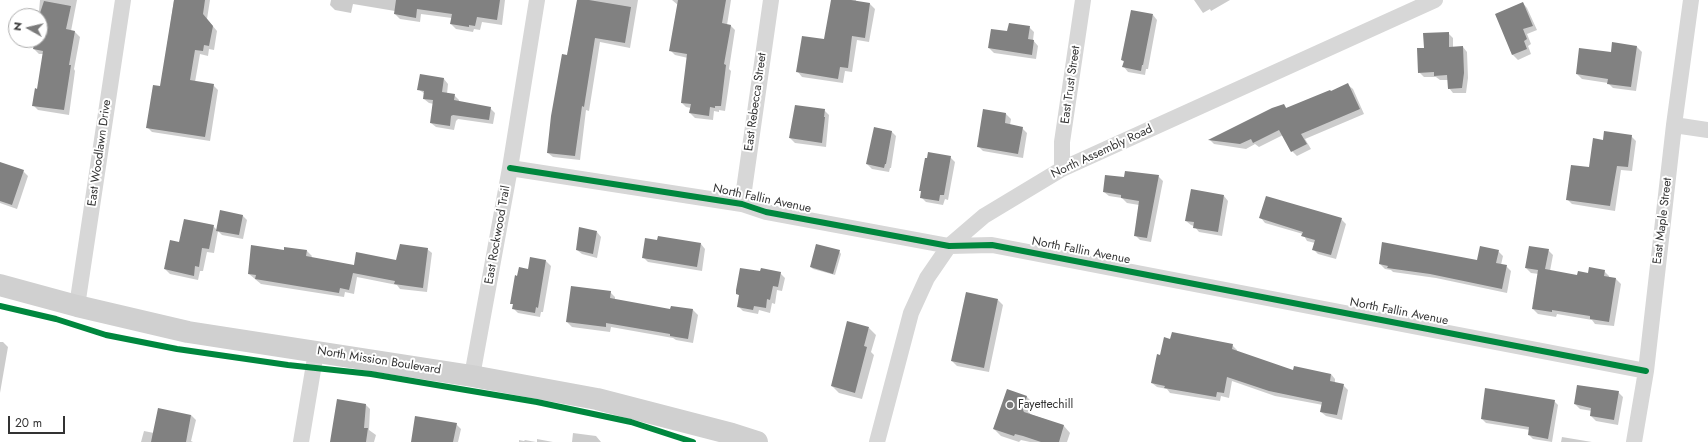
<!DOCTYPE html>
<style>
body{margin:0}
#map{position:relative;width:1708px;height:442px;overflow:hidden;background:#fff;font-family:Jost,sans-serif}
canvas{display:block}
.north{position:absolute;left:8px;top:8px;width:40px;height:40px;box-sizing:border-box;background:#fff;border:1px solid #adadad;border-radius:50%;rotate:278deg;font-size:11px;font-weight:700;line-height:16px;text-align:center;color:#333}
.north::after{content:'';display:block;margin:auto;width:14px;height:18px;background:#7a7a7a;clip-path:polygon(50% 0,100% 100%,50% 72%,0 100%)}
.scale{position:absolute;left:8px;top:416px;width:57px;height:18px;box-sizing:border-box;border:2px solid #333;border-top:0;padding-left:5px;font-size:12px;line-height:14px;white-space:nowrap;color:#333;-webkit-text-stroke:3px #fff;paint-order:stroke}
</style>
<div id="map">
<canvas width="1708" height="442"></canvas>
<div class="north">N</div>
<div class="scale">20 m</div>
</div>
<script>
const ctx = document.querySelector('canvas').getContext('2d');
ctx.lineJoin = 'round';
function paint(path, color) { ctx.fillStyle = color; ctx.fill(path, 'evenodd'); }
const poly = rows => new Path2D(rows.map(r => 'M' + r).join(''));
function trace(path, color, width, dash) { ctx.strokeStyle = color; ctx.lineWidth = width; ctx.lineCap = dash ? 'butt' : 'round'; ctx.setLineDash(dash || []); ctx.stroke(path); }
function label(font, color, halo, rows, align = 'center') {
  ctx.font = font + ' Jost,sans-serif'; ctx.lineWidth = 4; ctx.setLineDash([]); ctx.textBaseline = 'middle'; ctx.strokeStyle = halo; ctx.fillStyle = color; for (const [text, x, y, turn = 0] of rows) {
    ctx.save(); ctx.translate(x, y); ctx.rotate((+turn || 0) * Math.PI / 180); ctx.textAlign = isNaN(turn) ? turn : align; if (halo) ctx.strokeText(text, 0, 0); ctx.fillText(text, 0, 0); ctx.restore();
  }
}
paint(poly([
 [40,0,77,0,71,31,75,32,80,37,74,69,75,71,69,115,38,110,33,105,38,90,43,54,39,54,34,49,36,40,40,40,40,16,31,16,32,9,39,11],
 [174,0,210,0,207,19,217,31,214,50,209,49,208,56,200,54,195,82,213,85,218,90,210,141,152,132,147,127,161,87],
 [331,0,505,0,502,25,482,22,480,30,474,29,473,32,456,29,451,24,452,18,421,14,420,22,400,19,395,14,395,11,353,4,351,13,335,10,330,5],
 [578,0,638,0,630,48,600,42,589,111,586,110,580,160,553,157,548,153],
 [672,0,731,0,727,25,731,26,735,30,729,69,731,71,725,111,719,110,719,112,714,111,713,120,695,118,690,113,691,108,686,107,682,103,688,58,675,55,670,50,678,5],
 [832,0,856,0,856,2,870,4,875,9,869,42,857,40,852,72,845,71,843,83,802,77,798,72,825,40],
 [1194,0,1230,0,1211,11,1210,9,1203,13],
 [1523,3,1527,8,1537,30,1527,34,1531,44,1528,46,1531,54,1518,60,1513,55,1496,15],
 [1153,15,1157,20,1148,69,1146,69,1145,75,1128,72,1124,67,1124,62,1122,60],
 [1029,27,1034,32,1033,40,1038,46,1036,59,994,53,989,48,1008,32],
 [1448,33,1453,38,1453,48,1463,47,1467,52,1468,78,1466,93,1453,93,1449,88,1448,80,1440,80,1436,77,1424,77,1419,72,1425,49],
 [1613,44,1637,47,1642,52,1636,91,1613,88,1608,83,1582,79,1577,74,1611,53],
 [444,79,448,84,447,94,454,95,459,100,459,102,490,108,495,113,493,124,458,119,456,121,454,130,436,127,431,123,434,104,429,103,424,99,425,94,418,89],
 [1348,85,1353,89,1364,114,1305,139,1311,149,1297,156,1292,151,1283,135,1259,147,1255,144,1246,149,1214,144,1210,140,1272,109,1284,105,1287,109],
 [824,110,829,115,826,147,795,143,790,138],
 [984,110,1006,114,1011,119,1010,125,1022,128,1027,133,1023,158,983,151,978,146],
 [875,128,891,131,896,136,891,168,890,168,889,172,872,169,867,164],
 [1631,136,1636,141,1632,171,1621,170,1615,211,1572,204,1567,199,1589,169,1604,141],
 [950,157,955,162,948,200,945,199,943,205,926,202,921,197,922,192,920,190],
 [0,163,23,171,28,176,17,209,0,203],
 [1158,176,1163,181,1151,242,1140,240,1135,235,1139,205,1127,203,1122,198,1109,196,1104,192,1125,179],
 [1224,196,1228,201,1222,236,1199,232,1194,226,1191,225,1186,221],
 [242,215,247,220,243,239,222,235,218,231,214,253,207,252,203,271,200,271,198,280,170,274,165,269,180,243,213,226,217,230],
 [1261,218,1341,219,1346,224,1336,259,1318,254,1313,249,1315,243,1307,241,1303,234,1265,223],
 [597,232,601,237,597,258,582,254,577,250],
 [701,244,705,249,702,271,648,262,643,257],
 [427,249,432,253,427,292,400,289,397,285,357,277,354,294,345,292,344,297,261,284,249,274,284,251,307,251,312,256,311,258,355,266,397,261],
 [1548,250,1553,255,1550,271,1578,276,1604,271,1609,276,1609,278,1616,279,1621,284,1614,326,1595,324,1592,320,1557,314,1556,317,1538,314,1533,309,1539,274,1531,273,1526,268],
 [839,251,841,254,835,275,813,269,811,267],
 [1498,251,1503,256,1501,265,1506,266,1511,271,1507,293,1436,278,1393,272,1391,270,1385,269,1380,264,1477,261],
 [531,258,546,261,551,266,543,312,541,312,540,317,518,313,513,308,514,305,511,303,518,277,529,270],
 [761,273,780,273,785,278,782,291,777,290,775,304,772,303,770,313,759,310,758,314,743,311,738,306,740,296,737,293],
 [610,292,615,297,615,300,671,310,672,307,693,310,698,315,693,343,676,340,673,338,611,327,610,332,572,327,567,322],
 [998,300,1003,305,989,372,957,366,952,361],
 [869,328,876,335,871,352,874,355,862,399,839,393,832,386],
 [1171,340,1232,345,1237,350,1237,352,1294,371,1331,374,1335,379,1335,383,1343,385,1348,390,1342,420,1326,416,1321,412,1323,405,1275,396,1232,381,1229,398,1221,396,1220,401,1170,393,1167,389,1157,387,1152,383,1161,356],
 [0,342,3,342,8,347,0,393],
 [1007,390,1027,397,1033,403,1030,414,1064,426,1070,433,1067,442,1030,442,1021,440,1019,442,1001,436,994,429],
 [1618,392,1623,397,1618,425,1596,421,1591,416,1592,411,1580,409,1575,404],
 [1554,401,1558,405,1552,442,1533,439,1529,435,1530,430,1486,423,1482,419],
 [366,405,370,409,369,430,376,435,374,442,331,442],
 [191,415,196,420,191,441,193,442,141,442,144,431,154,433],
 [456,424,461,429,458,442,413,442],
 [573,433,596,436,601,442,572,442],
 [1562,437,1592,442,1561,442],
 [537,439,553,442,537,442],
 [519,440,524,441,525,440,536,442,519,442]
]), '#0003');
paint(poly([
 [174,0,205,0,203,14,213,26,209,46,204,45,203,51,195,50,190,80,214,84,205,137,146,128,153,85,160,86],
 [396,0,500,0,497,20,477,17,475,26,469,25,469,27,450,24,452,14,417,9,416,18,394,14],
 [577,0,589,0,631,7,625,43,595,38,584,107,582,106,575,156,547,153,551,116,562,54,567,55],
 [678,0,726,0,722,23,731,25,724,64,726,65,721,106,715,106,715,108,710,107,709,116,689,113,691,104,681,103,687,54,669,51],
 [831,0,851,0,870,3,865,38,852,36,848,68,840,67,838,79,796,72,802,36,824,39],
 [44,1,71,6,66,29,75,31,69,65,71,65,64,110,32,106,35,88,37,89,43,51,33,49,35,40,40,40,39,16],
 [1523,2,1533,26,1523,29,1527,39,1524,41,1527,49,1512,55,1495,14],
 [1131,10,1153,14,1143,65,1142,65,1141,71,1122,67,1124,61,1121,60],
 [1009,23,1030,26,1028,39,1034,40,1032,55,988,48,991,29,1007,31],
 [1449,32,1449,47,1463,46,1464,73,1462,88,1448,89,1447,75,1434,76,1434,72,1418,73,1417,48,1424,48,1423,33],
 [1612,42,1637,46,1631,87,1607,84,1608,79,1576,74,1579,48,1611,52],
 [420,74,444,78,442,92,455,94,454,100,491,107,489,120,453,115,451,116,450,126,430,123,433,100,423,99,424,91,417,90],
 [1348,83,1360,109,1301,134,1307,144,1291,152,1279,130,1253,143,1251,139,1240,144,1208,140,1272,108,1284,104,1286,108,1330,90,1331,91],
 [795,105,825,109,824,117,825,117,822,143,789,138],
 [983,109,1006,113,1005,123,1023,127,1018,154,977,147],
 [874,127,892,131,886,164,885,164,884,168,866,164],
 [1604,131,1632,135,1628,167,1617,166,1610,206,1566,200,1571,165,1589,167,1593,138,1603,140],
 [928,152,951,156,944,195,940,195,939,201,920,198,921,191,919,191,925,158,927,158],
 [0,162,24,170,12,205,0,201],
 [1125,171,1159,175,1147,238,1134,236,1139,201,1121,198,1121,195,1103,192,1105,175,1124,177],
 [1191,189,1224,195,1218,232,1193,228,1194,222,1185,221],
 [1266,196,1342,218,1331,255,1312,250,1315,240,1301,236,1303,232,1259,218],
 [220,210,243,215,239,235,216,231],
 [184,219,214,225,209,249,202,248,199,267,195,266,194,276,164,269,170,240,179,242],
 [579,227,597,231,593,254,576,250],
 [658,236,701,243,697,267,642,258,645,238,657,240],
 [1382,242,1477,260,1480,246,1499,250,1496,263,1507,265,1502,289,1430,274,1387,268,1388,266,1379,264],
 [400,244,428,248,423,288,394,284,395,281,353,273,349,290,340,288,339,293,255,279,256,275,248,274,251,245,284,250,284,247,307,250,306,256,354,265,356,252,396,260],
 [816,244,840,250,833,274,810,267],
 [1529,246,1549,249,1545,269,1577,275,1578,271,1588,273,1589,267,1605,270,1604,276,1616,278,1609,322,1590,319,1590,316,1552,310,1552,312,1532,309,1538,270,1525,268],
 [530,257,546,260,538,308,536,307,535,313,512,309,513,304,510,304,515,275,517,276,519,267,528,269],
 [740,268,760,271,761,268,781,272,778,287,773,286,770,300,767,299,766,308,754,306,753,310,737,307,739,295,736,294,736,290],
 [571,286,611,291,610,298,670,309,671,306,693,309,688,339,670,336,670,334,606,323,606,327,566,322],
 [966,292,998,299,984,368,951,361],
 [847,321,869,327,864,346,867,347,855,393,831,386],
 [1172,332,1233,344,1232,349,1293,370,1294,366,1331,374,1330,381,1344,384,1337,415,1320,412,1322,402,1269,391,1227,377,1224,393,1217,392,1216,397,1164,388,1165,386,1151,383,1157,354,1160,355,1164,337,1170,339],
 [1577,385,1619,391,1614,420,1590,416,1591,408,1574,404],
 [1485,388,1555,400,1548,439,1528,435,1529,427,1481,419],
 [1007,389,1027,396,1023,410,1024,412,1064,425,1059,442,1041,442,1023,436,1015,434,1014,436,993,429],
 [337,399,366,404,364,428,368,428,366,442,330,442],
 [158,408,191,415,186,442,151,442],
 [415,416,457,423,453,442,411,442]
]), '#818181');
trace(poly([
 [1674,125,1708,130],
 [510,168,742,204,766,212,949,246,992,245,1646,371],
 [1062,169,1062,142,1083,0],
 [742,204,771,0],
 [77,306,123,0],
 [472,376,510,168,537,0],
 [301,442,316,352],
 [877,442,911,313,927,278,949,246,984,216,1062,169,1435,0],
 [1634,442,1646,371,1674,125,1691,0]
]), '#d7d7d7', 16);
trace(poly([
 [0,285,77,306,188,332,472,376,597,399,732,434,757,442]
]), '#d0d0d0', 22);
trace(poly([
 [510,168,742,204,766,212,949,246,992,245,1646,371],
 [0,306,56,319,106,335,177,349,288,365,371,374,537,402,631,422,693,442]
]), '#00873e', 6);
for (const [x, y, r, color] of [
 [1010,405,4,"#7a7a7a"]
]) { const dot = new Path2D(); dot.arc(x, y, r, 0, 2 * Math.PI); ctx.fillStyle = color; ctx.fill(dot); trace(dot, '#fff', 1.5); }
label('12px', '#333', '#fff', [
 ["East Trust Street",1071,85,-82],
 ["East Rebecca Street",756,102,-82],
 ["North Assembly Road",1102,152,-25],
 ["East Woodlawn Drive",100,153,-82],
 ["North Fallin Avenue",762,199,12],
 ["East Maple Street",1663,221,-83],
 ["East Rockwood Trail",498,235,-80],
 ["North Fallin Avenue",1081,251,11],
 ["North Fallin Avenue",1399,312,11],
 ["North Mission Boulevard",379,361,9]
]);
label('12px', '#333', '#fff', [
 ["Fayettechill",1018,405]
], 'left');
</script>
